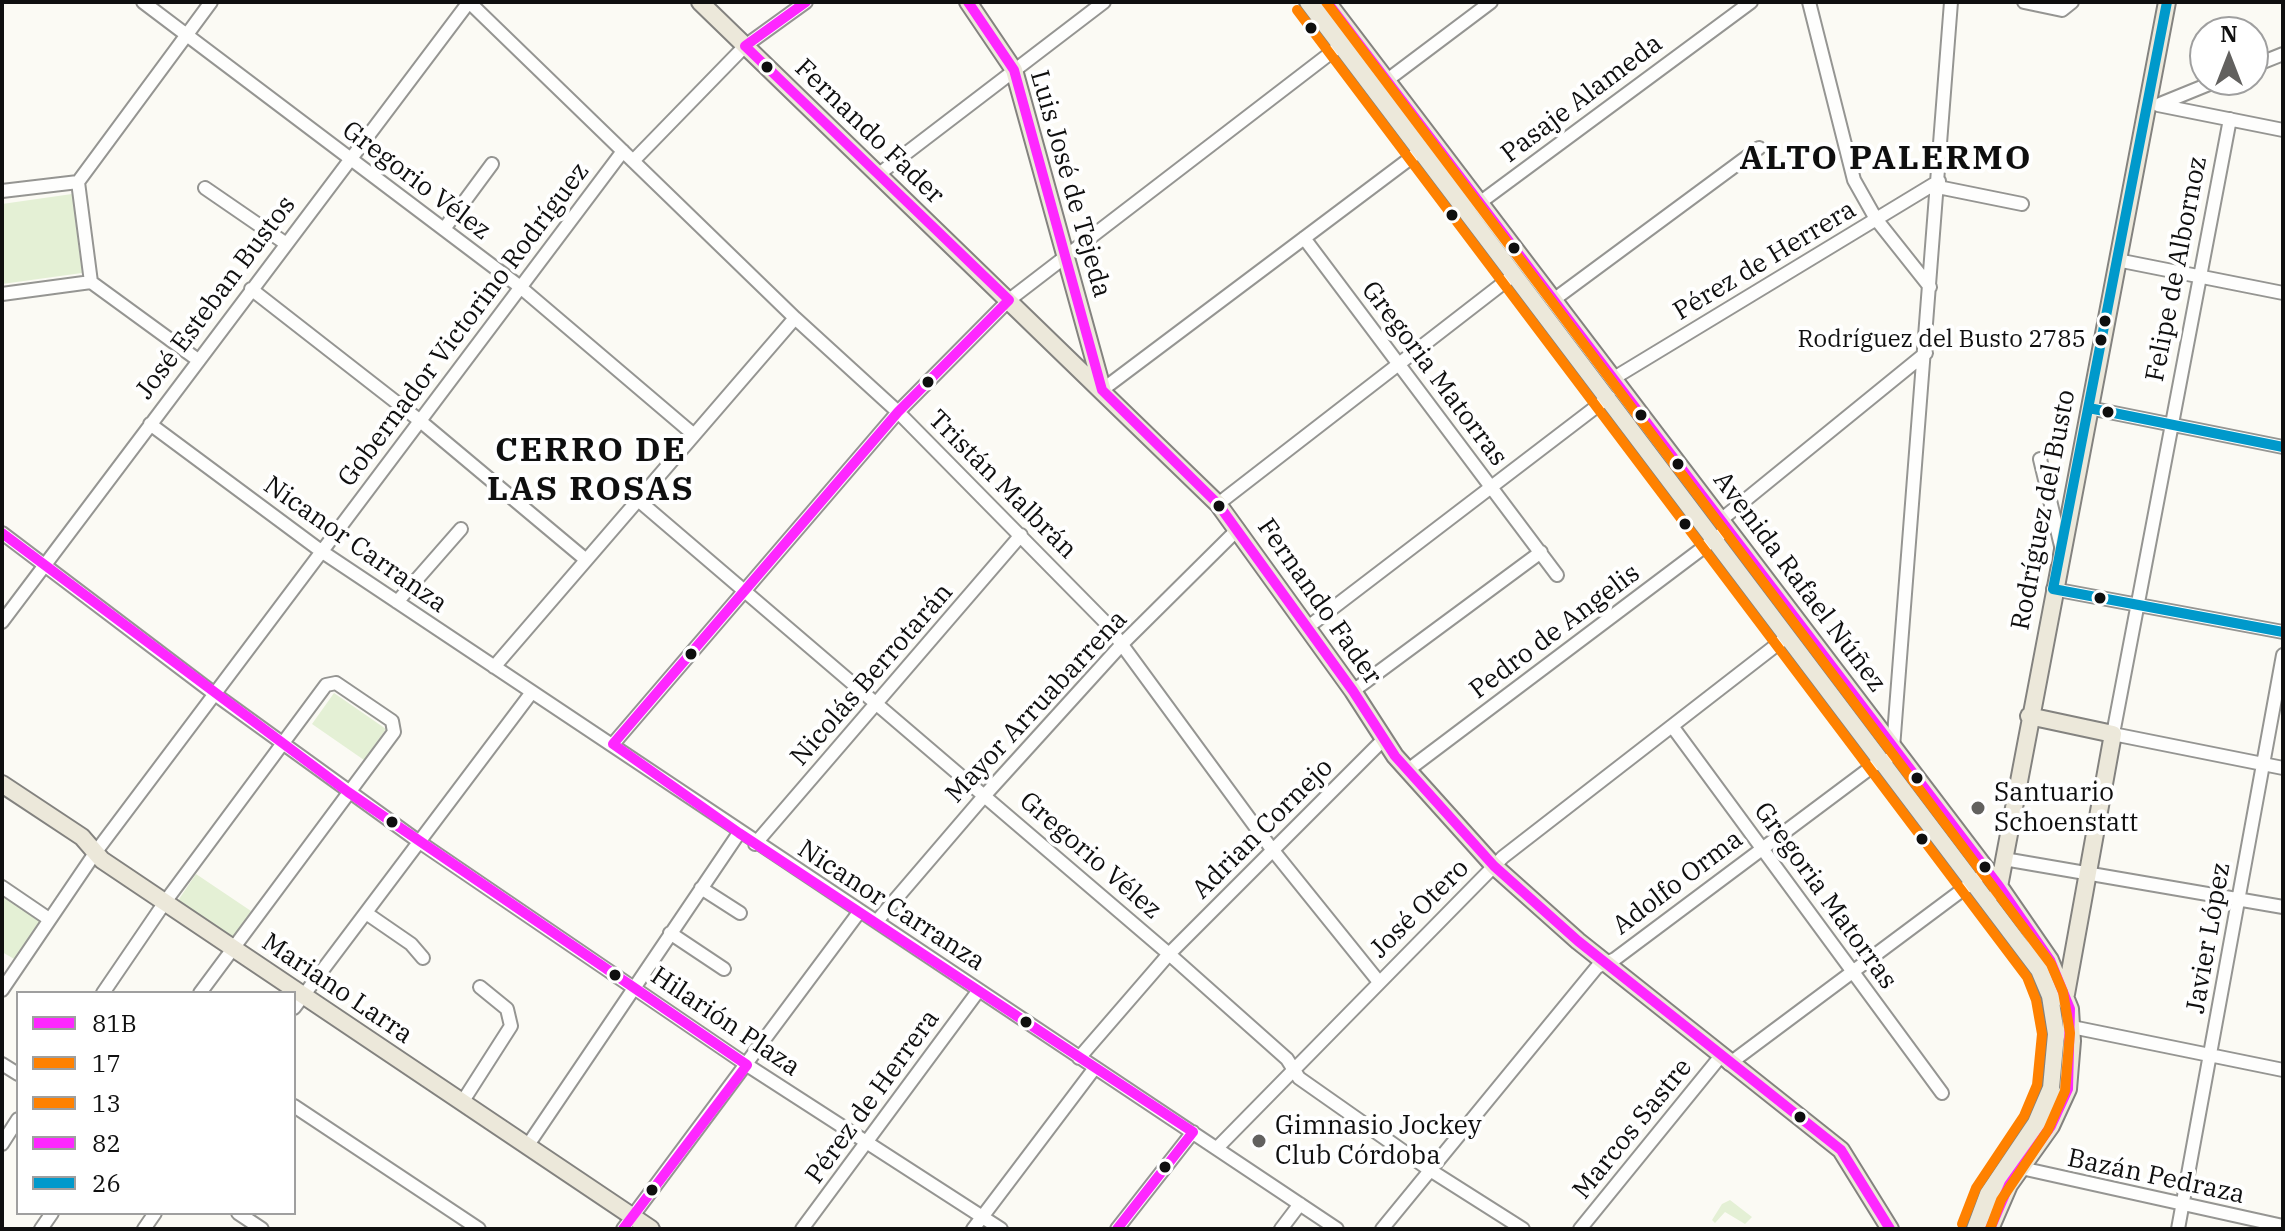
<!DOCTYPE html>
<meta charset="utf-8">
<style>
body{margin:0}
#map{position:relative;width:2285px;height:1231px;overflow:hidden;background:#fbfaf4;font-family:"IBM Plex Serif",serif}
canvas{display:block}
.frame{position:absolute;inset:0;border:4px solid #0f0f0f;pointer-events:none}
.legend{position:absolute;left:16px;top:991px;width:280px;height:224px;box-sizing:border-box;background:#fff;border:2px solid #9f9f9f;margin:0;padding:10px 14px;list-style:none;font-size:24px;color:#0f0f0f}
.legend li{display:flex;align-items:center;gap:16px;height:40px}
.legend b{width:40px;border:2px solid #9f9f9f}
.north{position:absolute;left:2189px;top:16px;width:80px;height:80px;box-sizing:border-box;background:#fff;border:2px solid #9f9f9f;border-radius:50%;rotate:0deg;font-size:22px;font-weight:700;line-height:32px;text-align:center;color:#0f0f0f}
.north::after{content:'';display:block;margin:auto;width:28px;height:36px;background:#62615f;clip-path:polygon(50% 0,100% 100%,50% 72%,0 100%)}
</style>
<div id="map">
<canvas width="2285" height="1231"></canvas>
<div class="frame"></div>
<ul class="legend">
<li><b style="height:10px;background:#fe27ff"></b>81B</li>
<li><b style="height:10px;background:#ff8100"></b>17</li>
<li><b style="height:10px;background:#ff8100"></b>13</li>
<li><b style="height:10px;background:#fe27ff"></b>82</li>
<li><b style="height:10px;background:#0099cb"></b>26</li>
</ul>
<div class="north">N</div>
</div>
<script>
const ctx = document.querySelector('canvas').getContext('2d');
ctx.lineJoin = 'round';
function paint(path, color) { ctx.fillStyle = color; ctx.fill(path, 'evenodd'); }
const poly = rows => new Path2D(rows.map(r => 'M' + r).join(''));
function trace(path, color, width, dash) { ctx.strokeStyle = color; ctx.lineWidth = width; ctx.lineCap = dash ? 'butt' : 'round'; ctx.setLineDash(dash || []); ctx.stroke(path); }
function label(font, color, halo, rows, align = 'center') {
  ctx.font = font + ' "IBM Plex Serif",serif'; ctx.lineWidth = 8; ctx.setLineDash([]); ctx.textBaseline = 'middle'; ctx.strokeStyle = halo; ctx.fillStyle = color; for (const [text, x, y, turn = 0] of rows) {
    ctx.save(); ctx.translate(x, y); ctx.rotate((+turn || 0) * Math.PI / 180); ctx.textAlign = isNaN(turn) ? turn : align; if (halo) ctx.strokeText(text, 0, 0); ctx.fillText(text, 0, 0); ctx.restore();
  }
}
paint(poly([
 [72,194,82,273,2,284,2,204],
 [334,693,386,729,364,760,312,724],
 [196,874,251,911,232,939,177,902],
 [2,893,42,919,16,960,2,952],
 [1730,1200,1752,1217,1745,1224,1725,1212,1715,1223,1712,1220,1722,1204]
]), '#e4f0d5');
const minor = poly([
 [143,2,519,286,693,434],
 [469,2,795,318,898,412,1106,623,1271,848,1379,982],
 [1809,2,1854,180,1876,219,1930,287],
 [2024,2,2062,10,2072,2],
 [2253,66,2283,54],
 [1386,81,1491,2],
 [2160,104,2219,80],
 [2158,105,2283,130],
 [2230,119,2113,734,2283,768],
 [634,160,745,46,806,2],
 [879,174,1104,2],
 [1938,187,2022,204],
 [205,188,285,243],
 [2,191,78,182],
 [1478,204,1751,2],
 [444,229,492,164],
 [1304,238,1557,575],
 [2117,260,2283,293],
 [91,282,198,360],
 [251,289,419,420,585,559],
 [2,294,91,282,78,182,211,2],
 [1552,301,1759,148],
 [1614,378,1939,181],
 [1102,390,1420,151],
 [2089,408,2283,447],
 [150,424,321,551,1337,1229],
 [2040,459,2061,546],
 [638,500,1169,954,1287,1059,1299,1078,1430,1170,1523,1229],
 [1218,504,1515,274],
 [1722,519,1926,353],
 [2,533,216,695,418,841,747,1065,1001,1229],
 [2053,589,2283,632],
 [397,602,461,529],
 [2,622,469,2],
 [1308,627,1609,397],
 [494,667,795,318],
 [1353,691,1541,552],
 [1672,726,1942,1093],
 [613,744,898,412,1009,300,1341,45,1348,45],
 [1893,748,1951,2],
 [1408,770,1720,535],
 [755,844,1021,535],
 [2004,859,2283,907],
 [2,887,49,919],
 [701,888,740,913],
 [366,913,411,944,423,958],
 [877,921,985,795,1123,643,1238,529],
 [670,933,724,969],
 [2,990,95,853,623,151],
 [103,993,165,902,326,685,336,683,392,721,394,732,200,993],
 [294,1008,532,692],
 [2072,1027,2283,1070],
 [1079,1058,1169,954,1383,740],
 [2,1064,18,1074],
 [1729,1064,1977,879],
 [463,1101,511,1026,507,1009,480,987],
 [294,1106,479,1229],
 [2,1144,18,1119],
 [528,1145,739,833],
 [1217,1148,1503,857,1788,636],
 [2021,1168,2283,1226],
 [238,1213,262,1229],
 [41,1229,52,1213],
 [144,1229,155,1213],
 [623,1229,860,911],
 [802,1229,979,990],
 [973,1229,1094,1069],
 [1117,1229,1193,1132],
 [1281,1229,1300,1204],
 [1382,1229,1597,967,1615,959,1881,760,1887,760],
 [1580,1229,1720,1057],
 [2178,1229,2283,655]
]);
const major = poly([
 [700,2,1218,504,1353,691,1395,756,1494,866,1578,941,1841,1150,1890,1229],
 [968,2,1014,70,1102,388],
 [1308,2,2039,970,2050,996,2056,1034,2051,1088,2036,1123,1988,1194,1975,1229],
 [1327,2,1999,886,2050,960,2070,1009,2072,1041,2068,1089,2051,1126,2009,1185,1990,1229],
 [2029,716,2113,734,2066,994],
 [2,784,82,837,102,860,651,1229],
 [1998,892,2167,2]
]);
trace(minor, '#959592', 16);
trace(major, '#83827f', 20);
trace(minor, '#fefefd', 12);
trace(major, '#ece8da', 16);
trace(poly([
 [968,2,1014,70,1102,390,1218,504,1353,691,1395,756,1494,866,1578,941,1841,1150,1890,1229],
 [1327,2,1999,886,2050,960,2070,1009,2068,1089,2051,1126,2009,1185,1990,1229]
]), '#fe27ff', 10);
trace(poly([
 [1297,10,2027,977,2036,1000,2042,1034,2037,1085,2024,1116,1976,1188,1962,1224]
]), '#ff8100', 10);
trace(poly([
 [1326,2,2051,964,2063,992,2070,1033,2065,1091,2048,1130,2001,1200,1990,1229]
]), '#ff8100', 10);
trace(poly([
 [806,2,745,46,1009,300,898,412,613,744,739,833,1193,1132,1117,1229],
 [2,533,348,792,747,1065,623,1229]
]), '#fe27ff', 10);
trace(poly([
 [2167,2,2053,589,2283,632],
 [2089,408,2283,447]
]), '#0099cb', 10);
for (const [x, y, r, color] of [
 [1311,28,7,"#0f0f0f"],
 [767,67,7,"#0f0f0f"],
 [1452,215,7,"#0f0f0f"],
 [1514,248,7,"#0f0f0f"],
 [2105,321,7,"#0f0f0f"],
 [2101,340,7,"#0f0f0f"],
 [928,382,7,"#0f0f0f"],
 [2108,412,7,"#0f0f0f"],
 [1641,415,7,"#0f0f0f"],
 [1678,464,7,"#0f0f0f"],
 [1219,506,7,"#0f0f0f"],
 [1685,524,7,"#0f0f0f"],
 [2100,598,7,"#0f0f0f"],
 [691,654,7,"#0f0f0f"],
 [1917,778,7,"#0f0f0f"],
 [1978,808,8,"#62615f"],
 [392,822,7,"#0f0f0f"],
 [1922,839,7,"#0f0f0f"],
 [1985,867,7,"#0f0f0f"],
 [615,975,7,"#0f0f0f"],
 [1026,1022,7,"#0f0f0f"],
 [1800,1117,7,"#0f0f0f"],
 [1259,1141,8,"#62615f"],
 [1165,1167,7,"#0f0f0f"],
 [652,1190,7,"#0f0f0f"]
]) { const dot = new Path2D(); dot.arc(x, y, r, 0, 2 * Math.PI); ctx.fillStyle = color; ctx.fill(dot); trace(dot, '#fff', 3); }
label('24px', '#0f0f0f', '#fff', [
 ["Rodríguez del Busto 2785",2086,340]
], 'right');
label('26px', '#0f0f0f', '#fff', [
 ["Pasaje Alameda",1582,99,-37],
 ["Fernando Fader",869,132,44],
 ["Gregorio Vélez",416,181,37],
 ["Luis José de Tejeda",1070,184,74],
 ["Pérez de Herrera",1765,261,-31],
 ["Felipe de Albornoz",2177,269,-79],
 ["José Esteban Bustos",216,298,-53],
 ["Gobernador Victorino Rodríguez",464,325,-53],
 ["Gregoria Matorras",1434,374,53],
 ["Tristán Malbrán",1002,485,45],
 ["Rodríguez del Busto",2044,510,-79],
 ["Nicanor Carranza",355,545,35],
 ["Avenida Rafael Núñez",1799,582,53],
 ["Fernando Fader",1319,602,55],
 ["Pedro de Angelis",1555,632,-37],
 ["Nicolás Berrotarán",872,675,-49],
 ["Mayor Arruabarrena",1037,707,-47],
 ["Adrian Cornejo",1263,829,-45],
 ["Gregorio Vélez",1090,856,41],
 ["Adolfo Orma",1678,883,-37],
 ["Gregoria Matorras",1825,896,54],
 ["Nicanor Carranza",891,906,33],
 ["José Otero",1420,909,-45],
 ["Javier López",2209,938,-80],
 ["Mariano Larra",337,989,34],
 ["Hilarión Plaza",725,1022,34],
 ["Pérez de Herrera",873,1097,-54],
 ["Marcos Sastre",1633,1129,-51],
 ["Bazán Pedraza",2156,1177,12]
]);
label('26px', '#0f0f0f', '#fff', [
 ["Santuario",1994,793],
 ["Schoenstatt",1994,823],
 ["Gimnasio Jockey",1275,1126],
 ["Club Córdoba",1275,1156]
], 'left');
ctx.letterSpacing = '2px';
label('bold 34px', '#0f0f0f', '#fff', [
 ["ALTO PALERMO",1886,159],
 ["CERRO DE",591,451],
 ["LAS ROSAS",591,490]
]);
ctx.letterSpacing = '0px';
</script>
